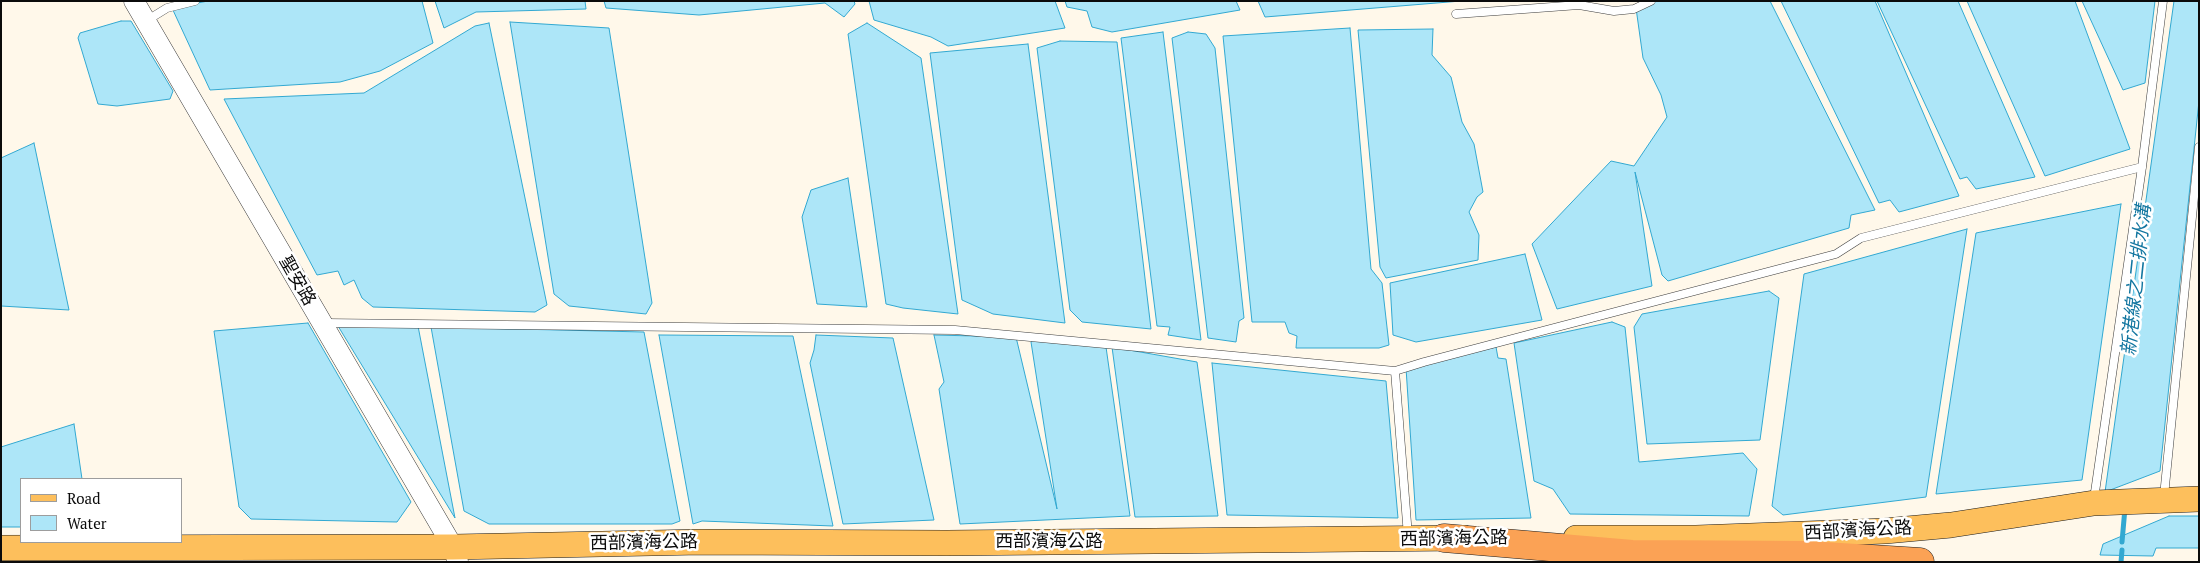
<!DOCTYPE html>
<meta charset="utf-8">
<style>
body{margin:0}
#map{position:relative;width:2200px;height:563px;overflow:hidden;background:#fff8ea;font-family:"PT Serif",serif}
canvas{display:block}
.frame{position:absolute;inset:0;border:2px solid #0b0b0b;pointer-events:none}
.legend{position:absolute;left:20px;top:478px;width:162px;height:65px;box-sizing:border-box;background:#fff;border:1px solid #9d9d9d;margin:0;padding:6px 9px;list-style:none;font-size:15px;color:#0b0b0b}
.legend li{display:flex;align-items:center;gap:10px;height:25px}
.legend b{width:25px;border:1px solid #9d9d9d}
</style>
<div id="map">
<canvas width="2200" height="563"></canvas>
<div class="frame"></div>
<ul class="legend">
<li><b style="height:6px;background:#fdbf5c"></b>Road</li>
<li><b style="height:14px;background:#ade6f8"></b>Water</li>
</ul>
</div>
<script>
const ctx = document.querySelector('canvas').getContext('2d');
ctx.lineJoin = 'round';
function paint(path, color) { ctx.fillStyle = color; ctx.fill(path, 'evenodd'); }
const poly = rows => new Path2D(rows.map(r => 'M' + r).join(''));
function trace(path, color, width, dash) { ctx.strokeStyle = color; ctx.lineWidth = width; ctx.lineCap = dash ? 'butt' : 'round'; ctx.setLineDash(dash || []); ctx.stroke(path); }
function label(font, color, halo, rows, align = 'center') {
  ctx.font = font + ' "PT Serif","Noto Sans TC",serif'; ctx.lineWidth = 5; ctx.setLineDash([]); ctx.textBaseline = 'middle'; ctx.strokeStyle = halo; ctx.fillStyle = color; for (const [text, x, y, turn = 0] of rows) {
    ctx.save(); ctx.translate(x, y); ctx.rotate((+turn || 0) * Math.PI / 180); ctx.textAlign = isNaN(turn) ? turn : align; if (halo) ctx.strokeText(text, 0, 0); ctx.fillText(text, 0, 0); ctx.restore();
  }
}
const water = poly([
 [208,1,422,1,433,43,380,71,340,82,210,90,172,8,208,1],
 [435,1,585,1,586,9,476,12,444,28,435,1],
 [604,1,854,1,855,4,844,17,825,3,699,15,606,8,604,1],
 [869,1,1055,1,1065,28,948,46,931,37,874,20,869,1],
 [1065,1,1236,1,1240,10,1112,32,1092,27,1087,11,1067,7,1065,1],
 [1258,1,1461,1,1265,17,1258,1],
 [1656,1,1770,1,1875,210,1851,215,1849,228,1668,281,1662,275,1635,172,1652,286,1557,309,1532,244,1611,161,1634,166,1667,117,1661,95,1643,58,1636,8,1656,1],
 [1781,1,1875,1,1959,196,1899,212,1890,200,1879,203,1781,1],
 [1877,1,1958,1,2035,177,1976,189,1967,177,1960,179,1877,1],
 [1967,1,2075,1,2130,149,2045,176,1967,1],
 [2082,1,2155,1,2145,83,2123,90,2082,1],
 [2174,1,2199,1,2199,101,2160,471,2105,492,2174,1],
 [121,21,131,21,173,91,170,99,117,106,98,104,78,38,80,33,121,21],
 [510,22,609,28,652,303,646,314,569,306,554,294,510,22],
 [489,23,547,305,535,312,373,307,362,298,354,280,344,285,338,271,317,275,224,99,364,93,475,26,489,23],
 [867,23,921,58,958,314,903,308,886,304,848,34,867,23],
 [1350,28,1371,269,1382,283,1389,345,1379,348,1296,348,1297,336,1289,333,1285,322,1252,322,1223,36,1350,28],
 [1433,29,1432,55,1451,77,1462,122,1474,144,1483,192,1477,197,1469,212,1479,235,1478,260,1386,278,1380,267,1358,30,1433,29],
 [1163,32,1201,340,1168,335,1170,327,1157,326,1121,38,1163,32],
 [1188,32,1206,34,1215,48,1244,318,1239,321,1236,342,1208,338,1172,38,1188,32],
 [1060,41,1117,42,1151,329,1082,322,1070,310,1037,48,1060,41],
 [1028,44,1065,323,993,314,962,300,930,53,1028,44],
 [34,143,69,310,1,306,1,158,34,143],
 [848,178,867,307,817,304,802,217,811,190,848,178],
 [2121,204,2082,480,1936,494,1976,233,2121,204],
 [1967,229,1926,497,1783,515,1772,506,1804,274,1967,229],
 [1525,254,1542,320,1416,342,1393,335,1390,283,1525,254],
 [1769,291,1779,298,1760,440,1647,444,1634,327,1642,314,1769,291],
 [1612,322,1625,327,1639,462,1743,453,1757,469,1749,516,1570,514,1553,489,1534,481,1514,343,1612,322],
 [308,323,411,502,397,522,251,519,239,507,214,331,308,323],
 [338,326,418,326,455,518,338,326],
 [431,327,644,332,680,521,672,524,489,524,464,511,431,327],
 [659,335,793,336,833,526,702,521,693,524,659,335],
 [816,335,893,338,934,520,843,524,810,363,814,350,816,335],
 [934,335,1016,337,1057,509,1031,342,1036,338,1106,347,1130,516,960,524,939,389,944,382,934,335],
 [1112,347,1197,362,1218,516,1135,517,1112,347],
 [1496,347,1498,358,1506,359,1531,518,1416,520,1406,368,1496,347],
 [1212,363,1386,381,1398,518,1227,515,1212,363],
 [74,424,82,479,21,479,21,527,1,527,1,447,74,424],
 [2169,516,2199,516,2199,548,2156,548,2153,556,2100,555,2103,544,2169,516]
]);
paint(water, '#ade6f8');
trace(water, '#32a8d1', 1);
trace(poly([
 [2122,542,2125,508],
 [2121,562,2122,550]
]), '#32a8d1', 5);
const service = poly([
 [1456,14,1579,5,1614,11,1634,9,1651,1],
 [146,21,167,8,195,1],
 [325,323,955,330,1395,371,1424,362,1836,254,1861,238,2142,167],
 [1395,371,1408,536],
 [2164,496,2199,147],
 [2094,499,2142,167,2163,1]
]);
const tertiary = poly([
 [134,1,453,547,458,562]
]);
const primary = poly([
 [1576,538,1696,538,1885,531,1951,525,2094,503,2199,499],
 [1,548,453,547,701,542,947,543,1464,538]
]);
const trunk = poly([
 [1444,538,1632,554,1808,555,1920,562]
]);
trace(service, '#3e3e3e', 9);
trace(tertiary, '#3e3e3e', 21);
trace(primary, '#1c1c1c', 26);
trace(trunk, '#1c1c1c', 29);
trace(service, '#fff', 8);
trace(tertiary, '#fff', 20);
trace(primary, '#fdbf5c', 25);
trace(trunk, '#fba255', 28);
label('18px', '#0b0b0b', '#fff', [
 ["聖安路",297,281,60],
 ["西部濱海公路",1858,531,-3],
 ["西部濱海公路",1454,539,-1],
 ["西部濱海公路",1049,542],
 ["西部濱海公路",644,543,-1]
]);
label('italic 19px', '#1276a0', '#fff', [
 ["新港線之二排水溝",2137,280,-84]
]);
</script>
